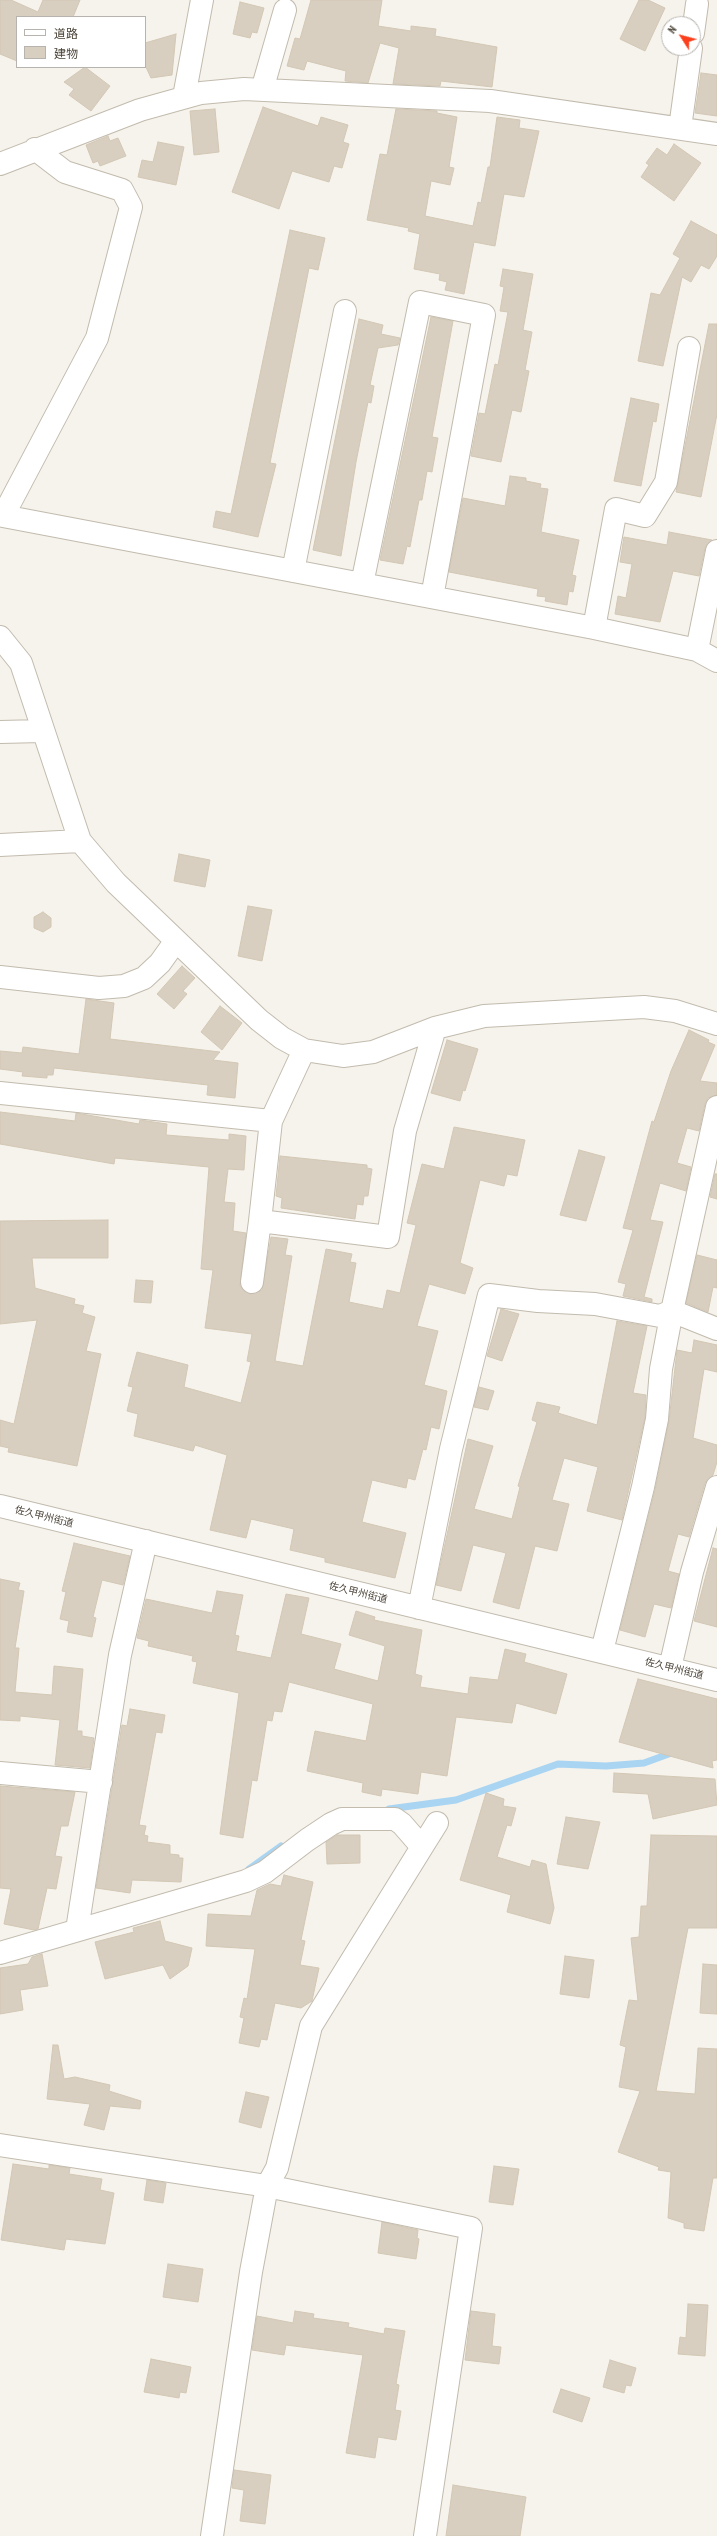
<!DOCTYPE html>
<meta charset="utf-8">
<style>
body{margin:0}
#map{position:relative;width:717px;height:2536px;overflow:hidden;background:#f6f3ec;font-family:"PT Sans Narrow","Noto Sans JP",sans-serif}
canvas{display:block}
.legend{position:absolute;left:16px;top:16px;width:130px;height:52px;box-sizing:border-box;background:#fff;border:1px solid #b7b4b0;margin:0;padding:5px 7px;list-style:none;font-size:12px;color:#4b4439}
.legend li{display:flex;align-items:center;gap:8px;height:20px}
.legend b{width:20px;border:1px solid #b7b4b0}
.north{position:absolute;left:661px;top:16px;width:40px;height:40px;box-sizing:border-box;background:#fff;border:1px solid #b7b4b0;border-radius:50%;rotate:306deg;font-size:11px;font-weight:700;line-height:16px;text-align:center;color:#4b4439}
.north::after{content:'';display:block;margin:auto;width:14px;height:18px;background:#fc3f1d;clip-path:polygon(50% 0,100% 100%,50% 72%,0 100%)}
</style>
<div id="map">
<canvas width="717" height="2536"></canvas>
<ul class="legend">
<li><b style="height:5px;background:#fff"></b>道路</li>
<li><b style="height:11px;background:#d8cfc1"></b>建物</li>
</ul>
<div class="north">N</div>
</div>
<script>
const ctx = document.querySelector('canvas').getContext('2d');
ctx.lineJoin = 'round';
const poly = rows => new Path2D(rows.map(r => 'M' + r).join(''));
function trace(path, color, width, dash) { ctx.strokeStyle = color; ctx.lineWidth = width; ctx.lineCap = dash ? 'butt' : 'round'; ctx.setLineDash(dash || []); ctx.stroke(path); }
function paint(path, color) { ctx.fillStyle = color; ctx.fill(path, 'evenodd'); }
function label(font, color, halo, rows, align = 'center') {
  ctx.font = font + ' "PT Sans Narrow","Noto Sans JP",sans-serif'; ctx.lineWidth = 3; ctx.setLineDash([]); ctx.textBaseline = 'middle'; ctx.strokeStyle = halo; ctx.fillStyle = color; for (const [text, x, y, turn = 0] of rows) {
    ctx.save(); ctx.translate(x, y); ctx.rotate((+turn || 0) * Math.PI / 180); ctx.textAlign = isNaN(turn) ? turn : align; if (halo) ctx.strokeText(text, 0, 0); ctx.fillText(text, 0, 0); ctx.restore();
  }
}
trace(poly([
 [389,1809,456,1800,558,1764,606,1766,644,1763,674,1752],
 [249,1869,281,1846]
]), '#a9d4f2', 7);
const building = poly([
 [0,0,11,0,38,12,43,0,80,0,73,17,17,17,17,61,0,54,0,0],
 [311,0,382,0,378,26,411,31,411,26,436,29,435,36,497,47,492,87,441,81,440,86,393,84,399,48,380,43,368,83,345,81,346,71,307,61,304,70,287,66,295,38,300,39,311,0],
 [639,0,648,0,665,8,645,51,620,39,639,0],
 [240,2,264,8,257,33,252,32,250,38,233,34,240,2],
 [176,34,172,75,151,78,145,65,145,43,176,34],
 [85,67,110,86,91,111,69,95,74,89,64,82,85,67],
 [701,73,717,75,717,116,695,113,701,73],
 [263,107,318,126,321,117,348,125,343,142,349,144,342,168,334,166,329,182,292,171,279,209,232,192,263,107],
 [215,109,219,152,194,155,190,111,215,109],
 [396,109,437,111,437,113,457,117,449,167,454,168,450,185,431,181,425,216,473,226,478,202,481,203,488,167,490,167,497,117,520,120,519,128,539,131,524,197,504,194,495,246,474,242,464,294,445,290,447,282,439,280,440,274,414,269,420,234,408,231,409,228,367,220,380,154,387,155,396,109],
 [108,136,110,141,118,138,126,156,100,166,98,161,93,163,86,145,108,136],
 [158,142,184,147,176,185,138,177,142,160,153,162,158,142],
 [674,144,701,163,674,201,641,177,649,165,646,163,657,148,667,155,674,144],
 [691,221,717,235,717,256,709,269,701,265,691,282,682,277,663,366,638,361,651,293,660,295,680,258,673,254,691,221],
 [290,230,325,238,318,270,309,268,270,463,276,464,258,537,213,527,216,511,231,514,290,230],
 [503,269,533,274,523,330,532,332,525,370,529,371,521,412,512,410,501,462,471,456,479,413,485,414,495,364,498,365,508,312,500,311,504,287,500,286,503,269],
 [431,317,453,321,432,437,438,438,432,472,427,471,422,500,419,500,410,547,407,546,403,564,380,560,431,317],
 [359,319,383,325,381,334,400,338,398,345,378,348,370,385,374,386,371,403,368,402,356,462,341,556,313,550,359,319],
 [709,324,717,324,717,414,701,497,676,492,709,324],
 [631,398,659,404,656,422,653,421,641,486,614,481,631,398],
 [510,476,526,478,526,481,541,484,540,488,548,489,541,532,579,540,572,575,576,576,573,592,569,591,567,605,545,601,546,597,537,596,538,589,449,572,463,498,505,506,510,476],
 [669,532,712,540,705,548,699,576,673,571,660,622,615,614,618,596,626,598,632,564,620,562,624,537,667,545,669,532],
 [179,854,210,860,205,887,174,881,179,854],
 [248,906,272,910,262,961,238,956,248,906],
 [43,912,51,918,51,927,43,932,34,928,34,917,43,912],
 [182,966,195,978,183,991,187,994,174,1009,157,994,182,966],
 [86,999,114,1003,110,1039,220,1052,213,1060,238,1063,235,1098,207,1095,208,1085,54,1068,53,1075,47,1075,47,1078,22,1076,23,1072,0,1069,0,1051,22,1053,23,1047,79,1054,86,999],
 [220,1006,242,1023,222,1050,201,1032,220,1006],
 [689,1030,709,1040,708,1042,715,1045,700,1081,717,1083,717,1095,708,1098,705,1104,699,1131,687,1128,677,1163,691,1167,686,1191,660,1183,650,1220,663,1222,644,1297,652,1299,652,1302,623,1296,626,1284,618,1282,633,1230,623,1228,652,1121,654,1122,671,1071,689,1030],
 [447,1040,478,1049,465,1091,463,1090,460,1101,431,1093,447,1040],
 [0,1112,75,1121,76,1113,139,1124,140,1120,167,1124,166,1135,229,1140,229,1134,246,1136,244,1170,228,1169,224,1202,235,1203,233,1231,246,1233,240,1286,250,1294,262,1290,271,1237,288,1239,285,1255,292,1256,275,1361,303,1366,326,1249,352,1254,350,1262,356,1263,349,1302,383,1309,387,1290,400,1293,416,1225,407,1223,422,1164,444,1169,454,1127,525,1140,517,1176,507,1174,504,1186,480,1180,460,1263,473,1268,465,1294,429,1284,417,1326,438,1331,424,1385,447,1391,439,1429,431,1427,426,1450,423,1449,415,1480,408,1478,406,1488,372,1480,362,1522,406,1533,395,1578,325,1562,325,1558,290,1550,294,1529,251,1519,246,1538,210,1530,227,1455,195,1445,193,1451,134,1436,138,1414,127,1411,133,1387,128,1386,137,1352,188,1365,184,1387,241,1403,251,1362,247,1361,252,1334,205,1328,213,1270,201,1269,209,1167,115,1158,114,1164,0,1144,0,1112],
 [579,1150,605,1157,586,1221,560,1215,579,1150],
 [280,1156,367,1165,367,1168,372,1169,368,1196,364,1196,363,1205,357,1204,355,1219,281,1208,282,1198,276,1196,280,1156],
 [715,1174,717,1174,717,1199,710,1197,715,1174],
 [108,1220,108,1258,32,1258,35,1288,75,1299,74,1304,84,1306,82,1313,95,1317,86,1351,101,1354,77,1466,8,1452,9,1448,0,1446,0,1420,14,1424,37,1320,0,1324,0,1221,108,1220],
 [697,1255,717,1260,717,1288,713,1287,708,1312,686,1303,697,1255],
 [136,1280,153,1281,151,1303,134,1302,136,1280],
 [501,1309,519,1314,502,1361,487,1356,501,1309],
 [617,1321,647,1326,633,1393,646,1395,645,1417,622,1520,587,1511,598,1467,564,1458,552,1500,569,1504,557,1551,535,1546,519,1609,493,1602,506,1553,473,1545,461,1591,436,1585,468,1439,493,1446,474,1509,512,1519,520,1487,518,1486,537,1422,532,1420,537,1402,560,1407,558,1413,597,1425,617,1321],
 [694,1340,717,1345,717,1372,704,1369,693,1438,717,1445,717,1462,713,1475,705,1483,689,1537,678,1534,668,1571,679,1574,671,1608,654,1604,645,1637,620,1630,655,1490,669,1421,677,1350,692,1353,694,1340],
 [479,1387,494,1391,488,1410,474,1407,479,1387],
 [74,1543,130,1556,123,1585,102,1580,93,1617,96,1618,92,1637,67,1632,69,1621,60,1619,66,1592,62,1591,74,1543],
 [713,1548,717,1549,717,1627,694,1621,713,1548],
 [0,1579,20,1583,18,1590,24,1591,15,1648,19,1648,15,1692,52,1695,54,1666,83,1669,77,1731,82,1731,82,1736,94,1738,90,1768,55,1765,60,1720,20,1716,20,1721,0,1720,0,1579],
 [217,1591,243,1595,235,1635,239,1636,236,1651,271,1658,286,1594,309,1598,301,1634,341,1644,334,1669,378,1681,385,1646,349,1635,356,1611,375,1617,374,1620,422,1630,415,1674,422,1676,420,1687,468,1694,470,1677,498,1680,505,1649,526,1654,524,1662,567,1674,556,1714,516,1703,512,1723,456,1717,447,1776,421,1772,418,1794,382,1789,381,1796,362,1792,363,1783,307,1771,315,1731,366,1741,373,1704,289,1682,282,1712,274,1711,272,1721,267,1720,257,1781,252,1780,243,1838,220,1834,239,1693,193,1683,197,1662,192,1661,193,1656,148,1646,149,1641,137,1638,146,1599,212,1613,217,1591],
 [638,1679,717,1699,717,1760,712,1761,713,1768,619,1742,638,1679],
 [130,1709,165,1715,162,1733,156,1732,139,1825,146,1826,144,1835,148,1836,147,1842,170,1845,170,1854,179,1855,179,1858,183,1858,181,1882,132,1880,130,1893,96,1888,122,1725,127,1726,130,1709],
 [614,1773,715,1779,717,1805,653,1819,648,1794,613,1792,614,1773],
 [0,1786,75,1792,68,1826,61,1826,55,1856,62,1857,56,1889,47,1888,38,1929,34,1930,4,1924,11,1889,0,1888,0,1786],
 [486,1793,504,1799,503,1806,516,1808,511,1826,507,1825,497,1857,530,1867,532,1860,546,1864,554,1908,550,1924,507,1912,511,1895,460,1880,486,1793],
 [566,1817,600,1822,588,1869,557,1864,566,1817],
 [337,1835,360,1835,360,1863,327,1864,326,1842,337,1835],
 [651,1835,717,1836,717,1928,688,1928,656,2091,695,2094,698,2048,717,2049,717,2178,713,2178,704,2231,684,2228,684,2223,668,2218,671,2172,658,2170,659,2167,618,2152,640,2091,619,2087,626,2047,620,2045,629,2000,638,2001,631,1938,639,1937,641,1906,647,1906,651,1835],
 [284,1875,313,1882,301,1940,305,1941,300,1965,319,1968,312,2001,301,2008,275,2003,267,2040,261,2039,259,2047,239,2043,244,2018,240,2017,244,1998,247,1999,255,1949,206,1946,208,1914,251,1916,257,1890,270,1884,281,1886,284,1875],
 [160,1921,165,1941,192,1948,188,1966,170,1979,163,1965,105,1979,95,1942,134,1932,133,1928,160,1921],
 [42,1954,48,1986,20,1990,23,2010,0,2014,0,1968,28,1964,32,1957,42,1954],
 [565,1956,594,1960,589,1998,560,1994,565,1956],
 [703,1964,717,1965,717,2014,700,2013,703,1964],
 [53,2045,58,2045,64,2079,75,2077,110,2085,109,2091,141,2101,140,2109,110,2106,104,2130,84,2125,90,2104,47,2099,53,2045],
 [246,2092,269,2097,261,2128,239,2122,246,2092],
 [13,2164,49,2169,49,2165,70,2168,69,2174,102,2179,100,2190,114,2193,105,2244,66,2239,64,2250,1,2240,13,2164],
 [494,2166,519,2169,513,2205,489,2202,494,2166],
 [147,2180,166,2183,163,2203,144,2200,147,2180],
 [382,2222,418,2230,417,2238,419,2239,416,2259,378,2253,382,2222],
 [168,2264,203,2269,198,2302,163,2297,168,2264],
 [688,2304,708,2305,705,2356,678,2354,680,2337,686,2338,688,2304],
 [295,2311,314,2314,313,2318,349,2323,348,2327,384,2334,385,2328,405,2331,396,2384,399,2385,395,2410,401,2411,396,2440,378,2437,375,2458,346,2453,363,2355,286,2345,284,2355,252,2350,257,2316,293,2323,295,2311],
 [471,2311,495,2314,492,2346,501,2347,499,2364,465,2360,471,2311],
 [151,2359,191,2367,186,2393,180,2392,179,2398,144,2392,151,2359],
 [610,2360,636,2368,631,2386,626,2385,624,2393,603,2387,610,2360],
 [561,2389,590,2398,582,2422,553,2412,561,2389],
 [234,2470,271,2475,265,2524,240,2521,244,2490,232,2488,234,2470],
 [453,2485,526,2497,520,2536,446,2536,453,2485]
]);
paint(building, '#d8cfc1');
trace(building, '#d3c7b4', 1);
const minor = poly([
 [693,33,697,4],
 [262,90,285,10],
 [184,97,202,0],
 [680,128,691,48],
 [35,149,65,172,122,190,131,207,97,338,3,516,594,628,697,650,717,661],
 [0,164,140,110,201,93,244,89,490,101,717,134],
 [293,571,345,311],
 [362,584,420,302,484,315,432,597],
 [594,628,616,509,645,516,666,482,689,348],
 [0,637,21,663,80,841,116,883,259,1020,282,1038,304,1050,343,1056,373,1052,435,1028,484,1016,644,1007,675,1011,717,1024],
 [697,650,717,551],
 [0,732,42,731],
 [0,845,80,841],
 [0,977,99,988,124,986,144,978,160,963,175,942],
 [304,1050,271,1121,260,1221,388,1237,405,1131,435,1028],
 [0,1093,271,1121],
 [252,1282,260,1221],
 [0,1506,717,1680],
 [419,1608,451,1449,489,1295,538,1301,595,1304,660,1316,672,1311,717,1329],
 [602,1651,643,1487,657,1419,661,1369,672,1311,717,1107],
 [670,1668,692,1572,717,1487],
 [0,1773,101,1782],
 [422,1847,437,1823],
 [77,1930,120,1655,146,1541],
 [0,1953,246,1881,265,1872,307,1840,331,1824,342,1819,395,1819,402,1824,422,1847,311,2026,277,2168,267,2186,251,2272,212,2536],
 [0,2145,267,2186,471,2228,425,2536]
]);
trace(minor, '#c2bbae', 24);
trace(minor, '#fff', 22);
label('10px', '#4b4439', '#fff', [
 ["佐久甲州街道",44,1517,14],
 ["佐久甲州街道",358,1593,14],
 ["佐久甲州街道",674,1669,14]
]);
</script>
